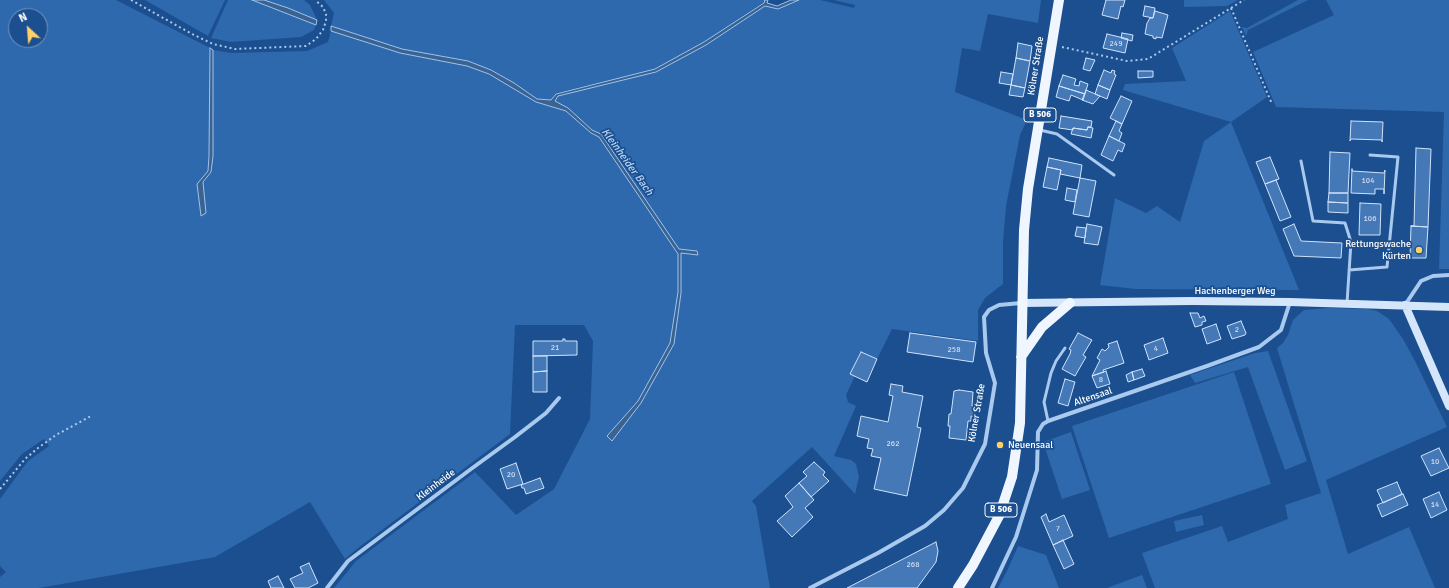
<!DOCTYPE html>
<meta charset="utf-8">
<style>
body{margin:0}
#map{position:relative;width:1449px;height:588px;overflow:hidden;background:#1b4f8f;font-family:Signika,sans-serif}
canvas{display:block}
.north{position:absolute;left:8px;top:8px;width:40px;height:40px;box-sizing:border-box;background:#1b4f8f;border:1px solid #7695bc;border-radius:50%;rotate:334deg;font-size:11px;font-weight:700;line-height:16px;text-align:center;color:#fff}
.north::after{content:'';display:block;margin:auto;width:14px;height:18px;background:#ffd166;clip-path:polygon(50% 0,100% 100%,50% 72%,0 100%)}
</style>
<div id="map">
<canvas width="1449" height="588"></canvas>
<div class="north">N</div>
</div>
<script>
const ctx = document.querySelector('canvas').getContext('2d');
ctx.lineJoin = 'round';
function paint(path, color) { ctx.fillStyle = color; ctx.fill(path, 'evenodd'); }
const poly = rows => new Path2D(rows.map(r => 'M' + r).join(''));
function trace(path, color, width, dash) { ctx.strokeStyle = color; ctx.lineWidth = width; ctx.lineCap = dash ? 'butt' : 'round'; ctx.setLineDash(dash || []); ctx.stroke(path); }
function label(font, color, halo, rows, align = 'center') {
  ctx.font = font + ' Signika,sans-serif'; ctx.lineWidth = 3.5; ctx.setLineDash([]); ctx.textBaseline = 'middle'; ctx.strokeStyle = halo; ctx.fillStyle = color; for (const [text, x, y, turn = 0] of rows) {
    ctx.save(); ctx.translate(x, y); ctx.rotate((+turn || 0) * Math.PI / 180); ctx.textAlign = isNaN(turn) ? turn : align; if (halo) ctx.strokeText(text, 0, 0); ctx.fillText(text, 0, 0); ctx.restore();
  }
}
paint(poly([
 [0,0,116,0,210,48,209,156,208,171,197,184,202,215,206,213,203,182,211,172,213,157,213,50,231,53,307,51,328,42,331,31,400,53,467,66,489,74,536,102,566,111,591,133,599,137,678,254,678,292,670,343,638,401,607,436,612,440,641,403,674,344,681,293,681,253,697,255,697,251,679,249,601,134,592,130,568,108,555,102,558,96,656,72,706,45,765,6,778,9,799,0,820,0,854,8,855,5,834,0,1041,0,1038,23,988,14,980,51,962,48,955,92,1027,120,1020,135,1006,206,1003,242,1003,284,985,298,978,310,978,341,892,329,877,359,860,352,850,374,855,376,846,395,848,402,856,406,834,456,851,460,856,464,859,477,855,494,812,447,752,501,756,506,770,588,334,588,356,561,475,472,516,515,554,489,590,419,593,341,584,325,515,325,510,434,358,548,345,559,310,502,215,557,39,588,0,588,0,577,6,572,0,566,0,499,28,461,49,446,44,439,22,454,0,481],
 [16,16,40,16,40,40,16,40],
 [145,0,225,0,208,36],
 [228,0,252,0,316,25,314,30,301,37,231,42,211,38],
 [264,0,304,0,310,5,317,20],
 [324,0,765,0,764,2,704,42,655,69,556,93,552,100,537,99,514,83,491,70,468,61,402,49,331,26,334,13],
 [1184,0,1238,0,1227,6,1184,7],
 [1298,0,1308,0,1248,30,1246,36,1242,27,1247,28],
 [1326,0,1449,0,1449,269,1439,269,1444,112,1276,107,1253,52,1334,15],
 [1230,11,1267,97,1231,122,1299,290,1136,289,1100,285,1115,198,1146,213,1157,206,1180,222,1204,141,1231,122,1123,90,1125,84,1186,81,1172,48],
 [1328,308,1368,309,1377,311,1389,319,1403,339,1415,361,1447,427,1326,480,1348,554,1409,527,1435,588,1155,588,1142,553,1222,526,1228,542,1288,519,1285,505,1321,493,1277,348,1283,343,1288,335,1293,320,1304,310],
 [1268,351,1307,461,1285,470,1248,367,1195,383,1190,375,1255,353],
 [1234,372,1271,484,1109,538,1072,426],
 [1071,432,1090,490,1062,499,1043,442],
 [1202,515,1204,525,1176,532,1174,521],
 [1018,546,1046,555,1059,588,998,588,1007,571],
 [1142,575,1147,588,1107,588]
]), '#2e69ad');
const water = poly([
 [252,0,264,0,288,8,317,20,316,25,252,0],
 [765,0,768,0,767,3,777,6,791,0,799,0,778,9,765,6,706,45,656,72,558,96,555,101,568,108,592,130,601,134,679,249,697,251,698,255,681,253,681,293,674,344,641,403,612,441,607,436,638,401,670,343,678,292,678,254,599,137,591,133,566,111,536,102,489,74,467,66,400,53,331,31,331,26,402,49,468,61,491,70,514,83,537,99,551,100,556,94,655,69,704,42,764,3,765,0],
 [210,48,213,50,213,156,211,172,203,182,206,213,201,216,197,184,208,171,209,156,210,48]
]);
paint(water, '#3c6290');
trace(water, '#9cc4f0', 1);
const building = poly([
 [1106,0,1125,0,1123,7,1121,6,1118,19,1102,15,1106,0],
 [1145,6,1155,8,1153,18,1143,16,1145,6],
 [1155,11,1168,15,1162,38,1156,37,1156,39,1153,38,1153,36,1145,34,1147,23,1150,18,1153,18,1155,11],
 [1122,33,1133,35,1132,41,1121,38,1122,33],
 [1107,34,1128,39,1125,53,1103,48,1107,34],
 [1018,43,1032,46,1030,61,1016,58,1018,43],
 [1016,58,1030,61,1025,88,1011,85,1016,58],
 [1086,58,1095,60,1090,71,1083,69,1086,58],
 [1104,70,1111,73,1112,70,1115,71,1114,74,1116,75,1110,90,1098,85,1104,70],
 [1138,71,1153,71,1153,77,1138,78,1138,71],
 [1001,72,1013,74,1011,85,999,83,1001,72],
 [1063,75,1076,79,1074,85,1079,86,1080,81,1088,84,1085,94,1059,86,1063,75],
 [1011,85,1025,88,1023,97,1009,95,1011,85],
 [1098,85,1110,90,1107,99,1095,94,1098,85],
 [1059,86,1085,94,1083,100,1071,95,1069,101,1056,97,1059,86],
 [1086,90,1100,96,1093,104,1082,100,1086,90],
 [1121,96,1132,101,1122,124,1110,118,1121,96],
 [1061,116,1092,121,1091,127,1088,127,1087,130,1073,128,1073,130,1059,128,1061,116],
 [1116,121,1122,124,1119,131,1122,133,1119,141,1109,136,1116,121],
 [1351,121,1383,122,1382,142,1382,140,1351,139,1350,141,1351,121],
 [1088,127,1093,128,1091,138,1071,134,1073,128,1087,130,1088,127],
 [1109,136,1125,144,1122,152,1118,150,1113,161,1101,155,1109,136],
 [1416,148,1431,149,1428,227,1411,226,1414,226,1416,148],
 [1330,152,1350,153,1348,193,1329,193,1330,152],
 [1270,157,1279,179,1265,184,1256,162,1270,157],
 [1049,158,1082,165,1080,178,1060,174,1061,170,1047,167,1049,158],
 [1047,167,1061,170,1057,190,1043,187,1047,167],
 [1352,169,1352,171,1384,173,1385,170,1384,194,1384,189,1375,189,1375,194,1351,193,1352,169],
 [1080,178,1096,181,1089,217,1073,214,1080,178],
 [1276,180,1291,217,1280,221,1265,184,1276,180],
 [1067,188,1077,190,1075,202,1065,200,1067,188],
 [1329,193,1348,193,1348,203,1328,202,1329,193],
 [1328,202,1348,203,1348,213,1328,212,1328,202],
 [1360,203,1381,204,1380,235,1359,235,1360,203],
 [1087,224,1102,227,1098,245,1084,243,1087,224],
 [1294,224,1301,241,1342,243,1341,258,1294,256,1283,229,1294,224],
 [1411,226,1428,227,1426,258,1410,258,1411,226],
 [1077,227,1086,228,1085,238,1075,236,1077,227],
 [1190,313,1198,313,1200,318,1204,316,1206,321,1202,322,1202,325,1195,327,1190,313],
 [1241,321,1246,333,1245,335,1232,339,1227,326,1241,321],
 [1216,324,1221,339,1207,344,1202,329,1216,324],
 [910,333,976,342,973,362,907,352,910,333],
 [1078,333,1092,340,1083,355,1086,357,1075,376,1062,369,1070,354,1071,350,1069,349,1078,333],
 [1163,338,1168,353,1149,360,1144,345,1163,338],
 [563,339,565,339,565,341,577,341,577,355,533,356,533,341,563,341,563,339],
 [1117,341,1124,363,1103,370,1104,372,1092,376,1100,360,1097,358,1102,349,1105,351,1109,347,1108,344,1117,341],
 [861,352,877,359,867,382,850,374,861,352],
 [533,356,547,356,547,371,533,372,533,356],
 [1142,369,1145,376,1134,380,1132,372,1142,369],
 [547,371,547,392,533,392,533,372,547,371],
 [1106,371,1110,384,1097,388,1092,376,1106,371],
 [1132,372,1134,380,1128,382,1126,375,1132,372],
 [1065,379,1075,382,1068,406,1058,403,1065,379],
 [891,384,903,386,902,392,923,396,917,427,921,428,907,496,874,489,881,458,871,456,873,449,867,448,869,439,857,436,861,416,888,422,893,396,889,395,891,384],
 [959,390,973,392,972,406,975,408,974,417,971,416,971,421,968,421,966,440,949,438,950,426,948,426,949,414,951,414,954,391,959,390],
 [1439,448,1449,468,1431,476,1421,456,1439,448],
 [814,462,825,472,823,475,829,481,811,497,799,483,807,476,803,472,814,462],
 [516,463,523,484,507,489,500,469,516,463],
 [540,478,544,488,526,494,524,488,522,488,521,485,540,478],
 [1397,482,1402,494,1383,503,1377,490,1397,482],
 [799,483,814,500,805,508,813,517,792,537,777,521,793,507,785,496,799,483],
 [1439,492,1447,510,1431,518,1423,499,1439,492],
 [1403,494,1408,505,1382,517,1377,505,1403,494],
 [1046,514,1049,522,1064,515,1073,536,1053,545,1041,517,1046,514],
 [1063,540,1074,564,1064,569,1053,545,1063,540],
 [936,542,938,551,936,562,917,588,847,588,936,542],
 [309,563,318,583,308,588,295,588,290,579,303,573,300,567,309,563],
 [278,576,284,588,271,588,268,581,278,576]
]);
paint(building, '#4478b7');
trace(building, '#cfe3fa', 1);
trace(poly([
 [131,0,192,34,213,44,235,49,306,46,316,39,323,30,326,21,326,14,323,7,315,0],
 [1231,8,1272,104],
 [1062,47,1127,61,1148,59,1244,0],
 [0,489,25,459,38,448,56,435,91,416]
]), '#a9c9ee', 2, [2, 3]);
trace(poly([
 [1040,130,1057,134,1114,175],
 [1301,161,1313,221,1345,223,1351,242,1347,303],
 [1349,270,1387,267,1398,157,1370,155],
 [1048,421,1044,402,1051,373,1056,361,1065,348]
]), '#a9c9ee', 3);
trace(poly([
 [1405,305,1421,281,1433,276,1449,275],
 [327,588,348,561,471,469,515,437,546,413,559,398],
 [810,588,878,553,925,526,944,510,963,488,985,444,995,383,986,353,984,317,989,310,999,305,1021,303],
 [992,588,1016,537,1037,470,1038,432,1043,424,1048,421,1207,366,1259,347,1281,330,1290,302]
]), '#a9c9ee', 4);
trace(poly([
 [1022,303,1192,301,1290,302,1449,307],
 [1405,305,1449,406]
]), '#d6e6fa', 8);
trace(poly([
 [1021,357,1042,327,1070,303],
 [958,588,973,565,999,516,1012,477,1020,423,1024,230,1028,189,1059,0]
]), '#f0f6ff', 10);
for (const [x, y, r, color] of [
 [1419,250,4,"#ffd166"],
 [1000,445,4,"#ffd166"]
]) { const dot = new Path2D(); dot.arc(x, y, r, 0, 2 * Math.PI); ctx.fillStyle = color; ctx.fill(dot); trace(dot, '#1b4f8f', 1.5); }
label('8px', '#d0dded', null, [
 ["249",1116,44],
 ["104",1368,181],
 ["106",1370,219],
 ["2",1237,330],
 ["21",555,348],
 ["4",1156,349],
 ["258",954,350],
 ["8",1101,380],
 ["262",893,444],
 ["10",1435,462],
 ["20",511,475],
 ["14",1435,505],
 ["7",1058,529],
 ["268",913,565]
]);
for (const [x, y, w] of [
 [1040,115,32],
 [1001,510,32]
]) { const box = new Path2D(); box.roundRect(x - w / 2, y - 7, w, 14, 3); ctx.fillStyle = '#1b4f8f'; ctx.fill(box); trace(box, '#fff', 1); }
label('bold 9px', '#fff', null, [
 ["B 506",1040,115],
 ["B 506",1001,510]
]);
label('10px', '#fff', '#1b4f8f', [
 ["Kölner Straße",1036,66,-81],
 ["Hachenberger Weg",1235,291],
 ["Altensaal",1093,397,-19],
 ["Kölner Straße",977,413,-80],
 ["Kleinheide",436,485,-37]
]);
label('10px', '#fff', '#1b4f8f', [
 ["Rettungswache",1411,244],
 ["Kürten",1411,256],
 ["Neuensaal",1008,445,"left"]
], 'right');
label('italic 11px', '#b5d3f5', '#1b4f8f', [
 ["Kleinheider Bach",627,162,54]
]);
</script>
